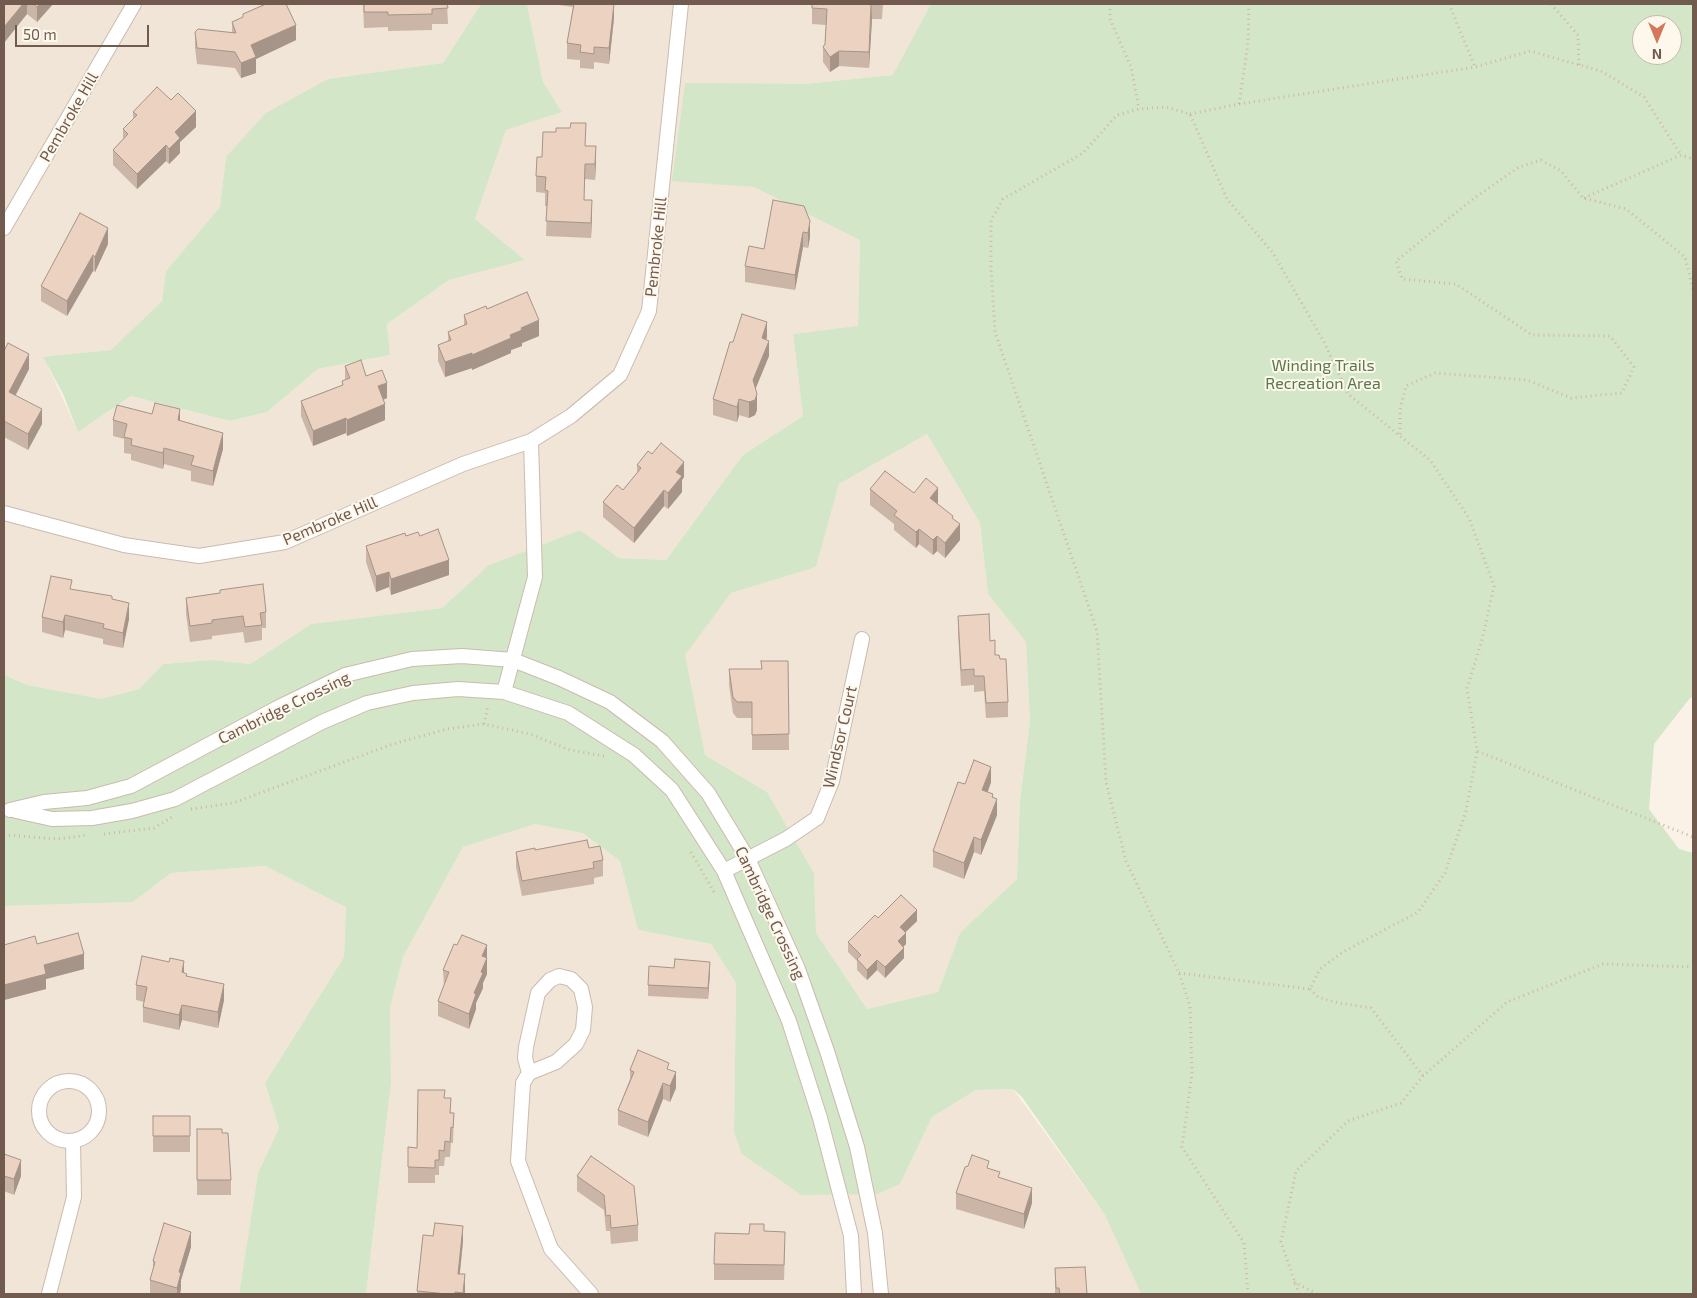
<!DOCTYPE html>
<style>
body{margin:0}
#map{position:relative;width:1697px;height:1298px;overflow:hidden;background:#faf2e7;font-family:"Exo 2",sans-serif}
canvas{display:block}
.frame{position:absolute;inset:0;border:5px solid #705b4e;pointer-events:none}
.north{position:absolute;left:1632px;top:15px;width:50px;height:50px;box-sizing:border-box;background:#fdf7ec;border:1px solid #c5b9ad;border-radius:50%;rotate:180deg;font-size:14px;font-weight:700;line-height:20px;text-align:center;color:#705b4e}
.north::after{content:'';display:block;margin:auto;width:18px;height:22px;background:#d5775a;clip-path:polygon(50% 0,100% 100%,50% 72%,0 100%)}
.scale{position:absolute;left:15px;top:25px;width:134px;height:22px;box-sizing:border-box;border:2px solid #705b4e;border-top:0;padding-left:6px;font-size:15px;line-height:18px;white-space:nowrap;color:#705b4e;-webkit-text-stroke:4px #fdf7ec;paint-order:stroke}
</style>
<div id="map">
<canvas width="1697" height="1298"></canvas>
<div class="frame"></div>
<div class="north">N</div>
<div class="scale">50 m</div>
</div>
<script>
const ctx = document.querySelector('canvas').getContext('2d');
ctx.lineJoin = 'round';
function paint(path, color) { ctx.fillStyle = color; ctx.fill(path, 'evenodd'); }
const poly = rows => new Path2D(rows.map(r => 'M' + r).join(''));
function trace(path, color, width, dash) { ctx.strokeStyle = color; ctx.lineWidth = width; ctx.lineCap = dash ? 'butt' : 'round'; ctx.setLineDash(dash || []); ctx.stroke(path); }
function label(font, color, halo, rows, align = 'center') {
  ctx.font = font + ' "Exo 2",sans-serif'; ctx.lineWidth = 4; ctx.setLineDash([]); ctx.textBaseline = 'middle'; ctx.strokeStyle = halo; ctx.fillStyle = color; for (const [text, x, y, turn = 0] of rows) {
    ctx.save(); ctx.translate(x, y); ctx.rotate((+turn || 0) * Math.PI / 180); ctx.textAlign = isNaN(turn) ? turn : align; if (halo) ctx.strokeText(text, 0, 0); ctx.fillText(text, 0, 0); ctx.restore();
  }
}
paint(poly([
 [4,4,481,4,443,63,328,79,226,157,220,207,166,271,162,301,111,350,44,358,78,432,131,396,230,421,267,412,318,369,390,355,387,324,449,280,525,260,475,219,506,130,562,112,543,82,527,4,931,4,894,75,805,84,673,180,754,187,860,240,858,327,793,334,803,416,743,455,666,560,619,558,580,530,489,565,442,608,311,624,250,664,212,660,163,664,139,689,101,699,28,685,4,675],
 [927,434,980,523,988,594,1026,642,1030,721,1020,800,1017,879,960,933,938,992,867,1009,816,933,814,873,767,792,705,755,684,655,731,593,816,567,839,484],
 [535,824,581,833,620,861,638,930,711,944,736,983,734,1132,900,1184,932,1117,976,1090,1013,1089,1105,1215,1141,1294,366,1294,391,1083,390,1008,403,957,463,847],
 [265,866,346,907,344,957,265,1083,279,1128,258,1173,239,1294,4,1294,4,906,133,902,171,873]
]), '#f0e5d6');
paint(poly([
 [481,4,527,4,543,82,562,112,506,130,475,219,525,260,449,280,387,324,390,355,318,369,267,412,230,421,131,396,78,432,63,394,43,357,111,350,162,301,166,271,220,207,226,157,266,113,328,79,443,63],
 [931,4,1693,4,1693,698,1690,698,1654,744,1649,809,1679,849,1693,853,1693,1294,1141,1294,1105,1215,1022,1097,1013,1089,976,1090,932,1117,900,1184,877,1194,802,1195,742,1154,734,1132,736,983,711,944,638,930,620,861,582,833,535,824,463,847,403,957,390,1008,391,1083,366,1294,239,1294,258,1173,279,1128,265,1083,344,957,346,907,265,866,171,873,133,902,4,906,4,675,28,685,101,699,139,689,163,664,212,660,250,664,311,624,442,608,489,565,580,530,619,558,666,560,743,455,803,416,793,334,858,326,860,240,754,187,672,181,685,83,805,84,893,75],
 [1642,25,1672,25,1672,55,1642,55],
 [927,434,980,523,988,594,1026,642,1030,721,1020,800,1017,879,960,933,938,992,867,1009,816,933,814,873,767,792,705,755,685,655,731,593,816,567,839,484]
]), '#d3e6c7');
const street = poly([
 [4,228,134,4],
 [4,513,124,545,199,556,285,542,463,464,531,441,571,416,620,375,649,311,681,4],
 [504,692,535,577,531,441],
 [10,810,44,802,87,798,131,786,281,706,345,675,412,659,462,656,513,660,559,678,610,702,662,741,708,793,748,859,798,969,827,1051,857,1147,875,1233,881,1294],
 [16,811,52,819,92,818,132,811,175,799,322,722,367,703,413,693,458,689,504,692,568,713,634,755,672,790,724,871,789,1021,820,1118,851,1236,854,1294],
 [724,871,786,839,817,818,832,781,862,639],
 [529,1073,525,1058,526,1047,538,993,550,980,559,976,571,979,581,989,585,1007,583,1030,576,1044,556,1062,529,1073,523,1083,518,1161,551,1249,591,1294],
 '39 1111a30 30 0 1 1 60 0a30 30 0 1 1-60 0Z',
 [49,1294,74,1197,73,1141]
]);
trace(street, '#cabbae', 16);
trace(poly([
 [1110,4,1110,19,1131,67,1139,109],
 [1449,4,1475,67],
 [1551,4,1578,35,1579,65],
 [1239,104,1475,67,1530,51,1601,71,1644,97,1681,155],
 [1190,114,1239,104,1248,43,1249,4],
 [1584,198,1681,155,1693,159],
 [1400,434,1400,410,1406,386,1435,373,1527,380,1571,398,1622,393,1634,367,1610,336,1532,335,1456,284,1402,279,1396,261,1473,199,1519,167,1541,160,1561,171,1583,198,1626,209,1685,257,1693,289],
 [484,724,488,705],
 [191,809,233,803,393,744,447,729,484,724,530,734,570,750,604,756],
 [104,834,154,828,172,817],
 [4,835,58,839,88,835],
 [691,852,714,892],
 [1179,973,1310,989,1320,969,1343,952,1418,912,1445,873,1466,811,1477,751],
 [1310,989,1318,997,1334,1002,1371,1008,1423,1076],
 [1294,1282,1317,1294],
 [1248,1294,1244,1243,1182,1147,1192,1074,1190,1006,1179,973,1126,861,1106,782,1097,631,995,332,991,267,991,220,1003,199,1083,153,1117,115,1139,109,1166,107,1190,114,1227,199,1273,253,1324,342,1348,394,1430,460,1469,518,1494,586,1482,640,1467,688,1477,751,1693,837],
 [1299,1294,1281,1242,1296,1171,1348,1121,1401,1103,1423,1076,1507,1002,1603,964,1693,967]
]), '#d1b6a5', 3, [1, 4]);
trace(street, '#fff', 14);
paint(poly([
 [4,4,53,4,37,22,27,14],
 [363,4,447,4,448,24,432,24,432,30,388,31,388,27,364,28],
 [552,4,614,4,614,18,609,64,594,62,594,69,580,68,580,60,567,59,567,43,573,7],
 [812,4,883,4,882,19,872,19,869,68,839,66,830,72,823,62,823,47,825,44,826,25,812,24],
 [232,22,296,40,256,59,256,73,241,78,235,68,197,64,195,48,195,32,232,32],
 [133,112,196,127,180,142,180,153,169,164,166,161,137,189,113,165,113,150,123,139,123,129,133,119],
 [556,132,586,146,596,162,595,180,585,179,584,200,592,215,591,238,546,236,547,206,545,206,545,193,536,192,536,176,542,157],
 [804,206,810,237,808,248,803,247,795,290,745,282,745,266,764,249],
 [108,244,95,272,93,271,67,316,41,301,41,286],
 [487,309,539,336,522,343,522,346,511,350,511,353,472,370,472,368,445,377,438,361,438,345,448,341,448,332,464,326,464,315],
 [767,337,766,340,769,356,755,389,757,410,755,415,749,418,739,415,737,422,713,415,713,399,733,342],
 [4,351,29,369,16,395,42,424,28,450,4,437],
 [345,366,366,376,387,398,383,400,385,420,347,436,346,433,313,446,301,416,301,401,342,385,342,381,345,380],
 [113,420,180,421,223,449,213,486,191,481,191,471,164,464,163,469,131,460,131,454,124,453,124,439,113,436],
 [637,465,684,477,682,480,682,492,668,509,664,506,634,543,603,517,603,502,623,490,637,473],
 [870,489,914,493,938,504,953,519,960,540,945,558,937,551,933,555,919,544,916,548,894,530,894,524,870,505],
 [406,536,420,536,449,575,391,595,389,587,376,592,366,562,366,546],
 [72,589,112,600,129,619,123,648,103,644,103,639,65,630,63,638,42,632,42,617],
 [220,590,266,612,266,628,262,628,262,640,245,643,243,632,212,636,212,639,190,642,186,614,186,598,220,593],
 [958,616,990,641,995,655,1000,659,1008,702,1008,717,986,718,984,691,974,692,974,685,961,686,958,632],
 [788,661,789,750,752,750,752,718,737,718,733,713,729,685,729,669,761,669],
 [991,782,988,792,993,798,997,815,981,855,974,852,964,879,933,867,933,851,965,784],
 [589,848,603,860,603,876,594,878,594,884,522,896,516,867,516,852],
 [878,918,917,921,906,932,906,944,903,947,904,958,885,978,877,970,867,980,857,970,857,961,848,952,848,942],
 [37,944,84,969,46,979,46,989,4,1000,4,945],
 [457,945,487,945,487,974,483,983,483,988,476,1003,476,1009,469,1029,438,1016,438,1001,444,986,443,970],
 [710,972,708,999,648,996,648,985],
 [184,973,187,976,224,1000,218,1028,182,1020,179,1030,143,1022,143,1007,144,1002,136,1000,136,985],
 [630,1070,669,1070,676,1088,670,1102,663,1099,648,1137,618,1125,618,1110,630,1079],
 [445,1098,451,1113,454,1113,453,1143,451,1143,450,1157,445,1157,444,1166,439,1166,439,1175,435,1175,435,1183,408,1183,408,1147,417,1148],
 [153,1116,190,1116,190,1152,153,1152],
 [197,1129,222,1133,231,1180,231,1195,197,1195],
 [4,1154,21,1176,14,1195,4,1191],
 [591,1156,638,1225,638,1241,611,1244,610,1231,606,1231,604,1210,577,1191,577,1176],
 [989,1169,1032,1203,1024,1229,956,1209,956,1193],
 [764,1231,785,1247,784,1280,714,1280,714,1264,749,1234],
 [463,1241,460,1274,465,1290,465,1294,417,1294,417,1291],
 [191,1247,181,1280,181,1288,180,1294,150,1294,150,1280,153,1271,153,1261],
 [1055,1268,1087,1294,1055,1294]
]), '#cbb5a6');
paint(poly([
 [23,4,27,4,27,14,4,43,4,27],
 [40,4,53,4,37,22,37,7],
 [614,4,614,18,609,64,609,48],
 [872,4,872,19,869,68,869,52],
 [296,25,296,40,256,59,256,73,241,78,241,63,251,45],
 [839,51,839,66,830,72,830,57],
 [196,111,196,127,180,142,180,153,169,164,169,149,175,132],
 [166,145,166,161,137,189,137,174],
 [596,146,596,162,595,180,595,164],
 [592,200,592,215,591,238,591,223],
 [810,221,810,237,808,248,808,233],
 [108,228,108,244,95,272,95,257],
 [803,232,803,247,795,290,795,275],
 [93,255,93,271,67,316,67,301],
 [539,320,539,336,522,343,522,346,511,350,511,353,472,370,472,355,510,335,521,328],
 [767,322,767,337,762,354,762,338],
 [769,341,769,356,753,395,753,380],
 [472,353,472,368,445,377,445,362],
 [29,354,29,369,9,407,9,392],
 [387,383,387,398,378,402,378,386],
 [757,394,757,410,755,415,749,418,749,402],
 [739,399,739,415,737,422,737,407],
 [385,404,385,420,347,436,347,420],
 [42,409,42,424,28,450,28,434],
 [180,409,180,425,178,420],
 [346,418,346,433,313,446,313,431],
 [223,433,223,449,213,486,213,471],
 [164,448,164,464,163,469,163,453],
 [684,462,684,477,682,480,682,492,668,509,668,493,676,472],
 [938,488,938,504,930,514,930,498],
 [664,490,664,506,634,543,634,528],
 [960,524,960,540,945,558,945,543],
 [919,529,919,544,916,548,916,532],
 [937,536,937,551,933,555,933,540],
 [449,560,449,575,391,595,391,579],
 [389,572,389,587,376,592,376,576],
 [129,603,129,619,123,648,123,633],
 [65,615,65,630,63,638,63,622],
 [991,767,991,782,982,806,982,790],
 [993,794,993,808,997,799,997,815,981,855,981,840],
 [974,837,974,852,964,879,964,863],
 [917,910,917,921,900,937,900,927],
 [906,933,906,944,898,952,898,941],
 [487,945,487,974,483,983,483,988,476,1003,476,1009,469,1029,469,1014,482,956],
 [904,948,904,958,885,978,885,967],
 [84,954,84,969,46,979,46,989,4,1000,4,985,44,965],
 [877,960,877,970,867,980,867,970],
 [184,961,184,977,182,972],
 [710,962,710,972,708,999,708,988],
 [224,984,224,1000,218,1028,218,1012],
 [182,1005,182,1020,179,1030,179,1015],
 [676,1072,676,1088,670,1102,670,1086],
 [663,1083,663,1099,648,1137,648,1122],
 [21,1160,21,1176,14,1195,14,1179],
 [1032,1188,1032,1203,1024,1229,1024,1214],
 [463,1226,463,1241,458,1289,458,1274],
 [191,1232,191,1247,181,1280,181,1288,180,1294,177,1294,177,1288,179,1272],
 [465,1274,465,1294,463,1294]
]), '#a59487');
const building = poly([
 [4,4,23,4,4,27,4,4],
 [34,4,40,4,37,7,34,4],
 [266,4,286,4,296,25,251,45,256,57,241,63,235,52,197,48,195,32,198,29,236,33,232,22,243,17,243,14,266,4],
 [364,4,447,4,448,8,432,9,432,14,388,15,388,12,364,12,364,4],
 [574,4,614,4,609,48,594,47,594,54,580,52,581,45,567,43,574,4],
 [812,4,871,4,869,52,839,51,830,57,823,47,825,44,827,9,812,8,812,4],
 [157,87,171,100,178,93,196,111,175,132,180,138,169,149,166,145,137,174,113,150,128,134,123,129,137,115,133,112,157,87],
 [571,123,586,123,585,146,596,146,595,164,585,164,584,200,592,200,591,223,546,221,548,191,545,190,546,177,536,176,537,157,542,157,543,132,556,132,556,128,570,128,571,123],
 [773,200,804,206,810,221,808,233,803,232,795,275,745,266,749,246,764,249,773,200],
 [80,213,108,228,95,257,93,255,67,301,41,286,80,213],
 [527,292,539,320,521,328,522,330,510,335,511,338,472,355,472,353,445,362,438,345,451,340,448,332,467,324,464,315,486,306,487,309,527,292],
 [742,314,767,322,762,338,769,341,753,380,757,394,755,400,749,402,739,399,737,407,713,399,730,342,733,342,742,314],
 [8,343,29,354,9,392,42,409,28,434,4,421,4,351,8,343],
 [361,360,366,376,382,370,387,383,378,386,385,404,347,420,346,418,313,431,301,401,343,385,342,381,350,378,345,366,361,360],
 [155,403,180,409,178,420,223,433,213,471,191,465,194,456,164,448,163,453,131,445,132,439,124,437,127,424,113,420,117,405,152,414,155,403],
 [661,443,684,462,676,472,682,476,668,493,664,490,634,528,603,502,617,485,623,490,641,468,637,465,648,451,652,454,661,443],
 [885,471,914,493,926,478,938,488,930,498,953,516,952,518,960,524,945,543,937,536,933,540,919,529,916,532,894,515,897,511,870,489,885,471],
 [438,529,449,560,391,579,389,572,376,576,366,546,405,533,406,536,418,532,420,536,438,529],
 [51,576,72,580,70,589,112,596,112,599,129,603,123,633,103,628,104,624,65,615,63,622,42,617,51,576],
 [263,584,266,612,260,613,262,625,245,627,243,616,212,620,212,623,190,626,186,598,220,593,220,590,263,584],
 [989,614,990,641,995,640,995,655,999,655,1000,659,1006,659,1008,702,986,703,984,676,974,676,974,669,961,670,958,616,989,614],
 [761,661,788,661,789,734,752,735,752,702,737,702,733,697,729,669,762,669,761,661],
 [974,760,991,767,982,790,993,794,992,797,997,799,981,840,974,837,964,863,933,851,958,782,965,784,974,760],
 [587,840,589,848,600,846,603,860,593,862,594,868,522,881,516,852,535,848,535,850,587,840],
 [901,895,917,910,900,927,906,933,898,941,904,948,885,967,877,960,867,970,857,959,861,955,848,942,875,915,878,918,901,895],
 [78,933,84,954,44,965,46,974,4,985,4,945,35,936,37,944,78,933],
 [462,935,487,945,482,956,487,958,481,972,483,973,474,993,476,994,469,1014,438,1001,449,972,443,970,454,944,457,945,462,935],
 [142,956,169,962,170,958,184,961,182,972,187,974,186,976,224,984,218,1012,182,1005,179,1015,143,1007,147,987,136,985,142,956],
 [675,959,710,962,708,988,648,985,649,966,674,968,675,959],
 [638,1050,669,1063,667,1069,676,1072,670,1086,663,1083,648,1122,618,1110,634,1072,630,1070,638,1050],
 [418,1090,445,1090,444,1098,451,1098,450,1113,454,1113,453,1128,451,1127,450,1142,445,1141,444,1151,439,1150,439,1160,435,1160,435,1168,408,1167,408,1147,417,1148,418,1090],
 [153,1116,190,1116,190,1136,153,1136,153,1116],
 [197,1129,222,1129,222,1133,228,1133,231,1180,197,1180,197,1129],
 [4,1154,21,1160,14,1179,4,1176,4,1154],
 [972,1155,989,1161,987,1168,1000,1172,998,1177,1032,1188,1024,1214,956,1193,965,1167,968,1166,972,1155],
 [591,1156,634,1186,638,1225,611,1228,610,1215,606,1216,604,1195,577,1176,591,1156],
 [164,1223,191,1232,179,1272,181,1273,177,1288,150,1280,155,1262,153,1261,164,1223],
 [435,1223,463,1226,458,1274,465,1274,463,1293,455,1292,455,1294,447,1294,417,1291,423,1235,433,1236,435,1223],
 [750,1224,764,1224,764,1231,785,1232,784,1265,714,1264,715,1233,749,1234,750,1224],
 [1085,1267,1087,1294,1060,1294,1059,1288,1056,1288,1055,1268,1085,1267]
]);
paint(building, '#ecd3c1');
trace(building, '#a59487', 1);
label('16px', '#705b4e', '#fdf7ec', [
 ["Pembroke Hill",69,117,-60],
 ["Pembroke Hill",656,247,-84],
 ["Pembroke Hill",330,521,-23],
 ["Cambridge Crossing",284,708,-26],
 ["Windsor Court",840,737,-77],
 ["Cambridge Crossing",770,913,65]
]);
label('16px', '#587a4b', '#fdf7ec', [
 ["Winding Trails",1323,366],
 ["Recreation Area",1323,384]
]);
</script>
